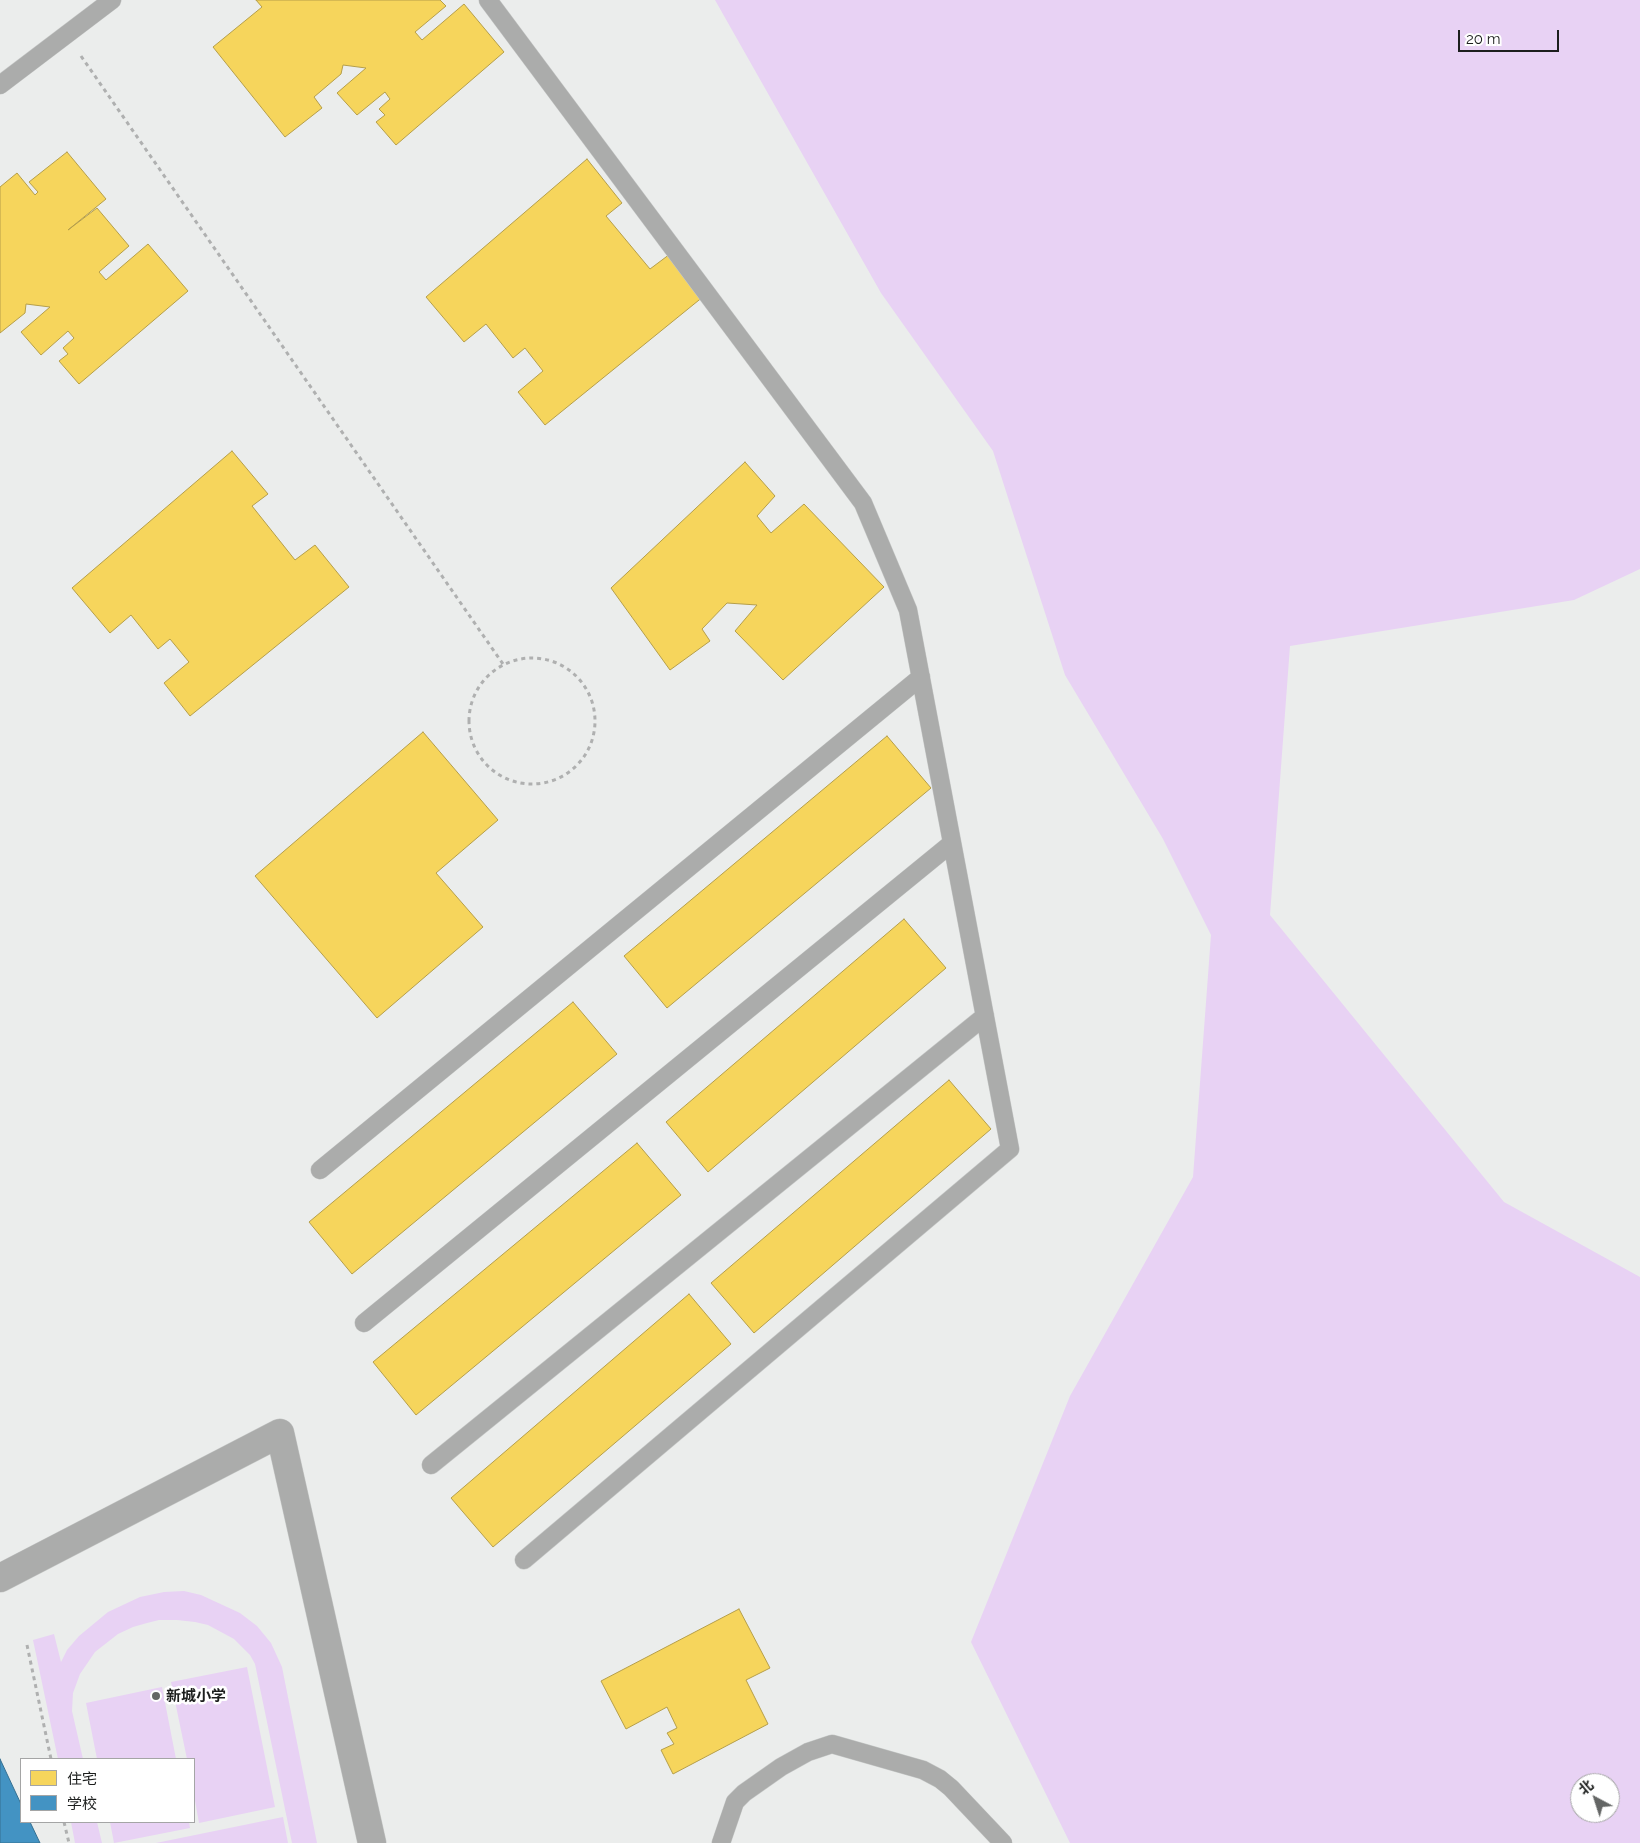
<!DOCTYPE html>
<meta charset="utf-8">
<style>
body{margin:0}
#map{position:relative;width:1640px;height:1843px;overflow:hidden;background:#ebedec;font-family:Raleway,"Noto Sans SC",sans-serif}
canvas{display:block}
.legend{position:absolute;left:20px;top:1758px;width:175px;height:65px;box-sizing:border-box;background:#fff;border:1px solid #a4a5a5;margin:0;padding:6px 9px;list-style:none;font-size:15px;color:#1c1e1d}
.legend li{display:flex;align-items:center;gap:10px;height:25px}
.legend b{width:25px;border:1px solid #a4a5a5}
.north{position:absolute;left:1570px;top:1773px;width:50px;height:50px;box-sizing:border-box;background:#fff;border:1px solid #a4a5a5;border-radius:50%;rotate:320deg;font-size:14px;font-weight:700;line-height:20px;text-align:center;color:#1c1e1d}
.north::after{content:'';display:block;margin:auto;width:18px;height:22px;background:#646665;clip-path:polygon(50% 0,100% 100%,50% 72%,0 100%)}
.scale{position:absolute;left:1458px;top:30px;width:101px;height:22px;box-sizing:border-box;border:2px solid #1c1e1d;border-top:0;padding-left:6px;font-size:15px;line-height:18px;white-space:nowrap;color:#1c1e1d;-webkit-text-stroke:4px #fff;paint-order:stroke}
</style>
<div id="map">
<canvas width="1640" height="1843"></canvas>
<ul class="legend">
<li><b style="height:14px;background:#f6d55c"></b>住宅</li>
<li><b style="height:14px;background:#4393c3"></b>学校</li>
</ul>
<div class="north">北</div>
<div class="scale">20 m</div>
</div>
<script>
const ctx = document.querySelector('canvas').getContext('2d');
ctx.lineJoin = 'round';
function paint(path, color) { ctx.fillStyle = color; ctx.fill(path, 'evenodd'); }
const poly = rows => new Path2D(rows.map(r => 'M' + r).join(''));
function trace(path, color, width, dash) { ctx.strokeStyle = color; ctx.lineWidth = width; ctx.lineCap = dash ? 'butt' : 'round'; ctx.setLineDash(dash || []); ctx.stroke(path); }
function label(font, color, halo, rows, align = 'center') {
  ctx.font = font + ' Raleway,"Noto Sans SC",sans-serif'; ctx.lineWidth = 5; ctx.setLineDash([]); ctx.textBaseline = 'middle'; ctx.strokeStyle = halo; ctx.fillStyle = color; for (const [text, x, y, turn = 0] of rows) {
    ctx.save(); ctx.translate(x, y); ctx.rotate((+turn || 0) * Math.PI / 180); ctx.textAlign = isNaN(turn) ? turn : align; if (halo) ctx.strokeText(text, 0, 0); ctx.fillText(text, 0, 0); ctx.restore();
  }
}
paint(poly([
 [715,0,1640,0,1640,569,1574,600,1290,646,1270,915,1504,1202,1640,1277,1640,1843,1070,1843,971,1642,1070,1396,1193,1177,1211,935,1163,839,1065,675,993,451,881,293],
 [1580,1783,1610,1783,1610,1813,1580,1813],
 [184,1591,201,1595,240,1613,257,1626,271,1643,282,1667,317,1843,292,1843,255,1664,250,1655,234,1639,208,1625,195,1622,177,1620,159,1620,147,1623,133,1627,118,1634,95,1652,80,1674,73,1693,72,1711,83,1759,58,1759,33,1640,54,1634,61,1662,67,1650,79,1636,108,1612,140,1597,164,1592],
 [247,1667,275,1807,199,1823,194,1795,194,1759,187,1759,171,1682],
 [162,1687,176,1759,97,1759,86,1703],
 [283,1817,288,1843,156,1843],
 [71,1822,97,1822,102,1843,75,1843],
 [110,1822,189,1822,190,1828,114,1843]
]), '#e8d2f4');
const homes = poly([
 [256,0,440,0,446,6,415,32,422,40,464,4,504,52,396,145,376,122,385,115,379,109,390,99,385,92,357,115,337,93,366,68,343,65,341,74,314,97,322,108,285,137,213,47,262,7,256,0],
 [67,152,106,199,68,230,97,208,129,246,99,272,106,280,148,244,188,291,79,384,59,361,68,354,63,348,74,338,68,331,41,355,21,332,50,307,26,304,25,313,0,333,0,187,17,173,35,195,38,192,29,182,67,152],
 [587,159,622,203,606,216,650,269,670,254,704,296,545,425,518,392,543,371,525,348,513,358,486,324,464,342,426,297,587,159],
 [232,451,268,494,252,506,295,560,315,545,349,587,190,716,164,683,189,662,170,639,158,649,131,615,110,633,72,588,232,451],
 [745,462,775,496,757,516,771,533,804,504,884,587,783,680,735,631,757,605,727,603,702,629,710,641,670,670,611,588,745,462],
 [423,732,498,820,436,873,483,927,377,1018,255,876,423,732],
 [887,736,931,788,667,1008,624,956,887,736],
 [904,919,946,968,708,1172,666,1122,904,919],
 [573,1002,617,1054,352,1274,309,1222,573,1002],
 [949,1080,991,1129,754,1333,711,1283,949,1080],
 [637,1143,681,1195,416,1415,373,1362,637,1143],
 [689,1294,731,1344,493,1547,451,1498,689,1294],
 [739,1609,770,1668,746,1680,768,1724,673,1774,661,1750,674,1744,667,1733,677,1728,667,1707,626,1729,601,1681,739,1609]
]);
paint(homes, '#f6d55c');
trace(homes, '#b59e49', 1);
const schools = poly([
 [0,1759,21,1804,21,1822,30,1822,40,1843,0,1843,0,1759]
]);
paint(schools, '#4393c3');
trace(schools, '#377091', 1);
const service = poly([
 [488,0,863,503,908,610,1010,1149,524,1560],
 [0,85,112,0],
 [320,1170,921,677],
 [364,1323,952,843],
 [431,1465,985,1016],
 [721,1843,735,1802,744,1793,781,1767,808,1752,832,1744,923,1770,940,1779,951,1788,1003,1843]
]);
const minor = poly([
 [0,1578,280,1433,372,1843]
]);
trace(service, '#c6c8c7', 19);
trace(minor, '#c6c8c7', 29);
trace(poly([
 [81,56,503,664],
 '469 721a63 63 0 1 1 126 0a63 63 0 1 1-126 0Z',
 [27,1645,51,1759],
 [64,1822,69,1843]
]), '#afb0b0', 3, [4, 4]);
trace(service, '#abacab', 18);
trace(minor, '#abacab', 28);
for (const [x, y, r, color] of [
 [156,1696,5,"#646665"]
]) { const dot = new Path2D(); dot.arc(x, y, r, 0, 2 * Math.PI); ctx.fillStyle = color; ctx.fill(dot); trace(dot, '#fff', 2); }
label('bold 15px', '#1c1e1d', '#fff', [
 ["新城小学",166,1696]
], 'left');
</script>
